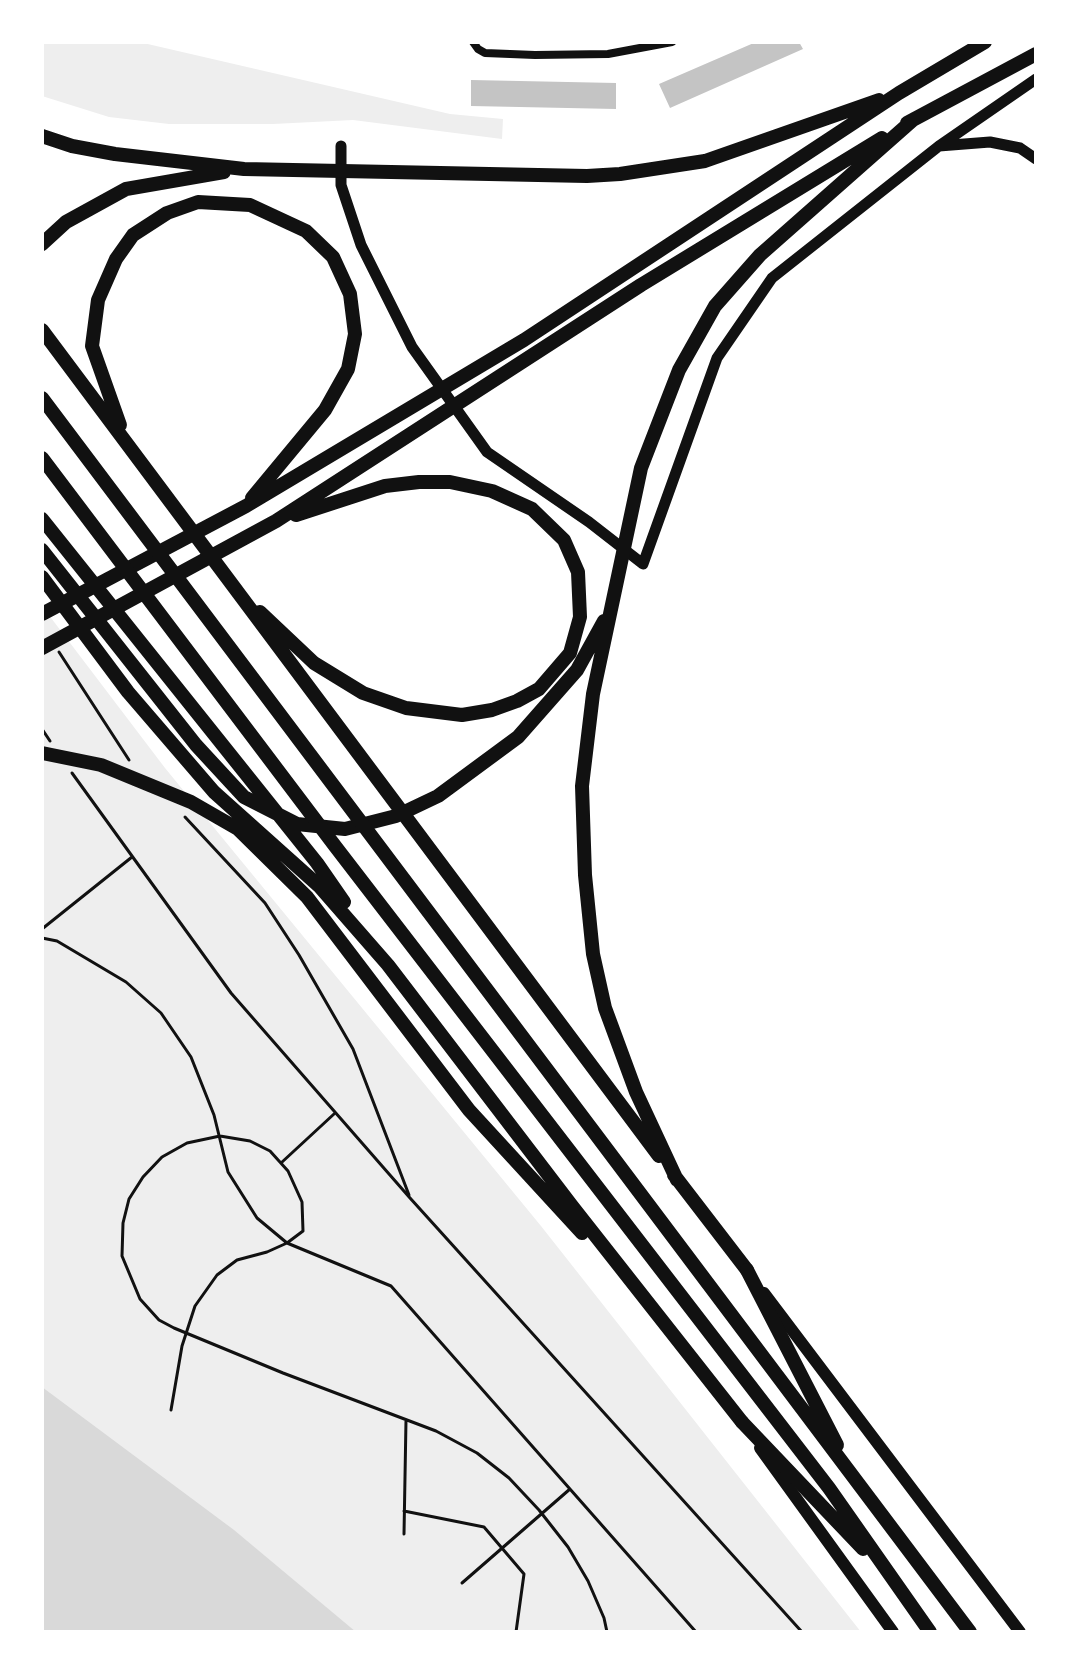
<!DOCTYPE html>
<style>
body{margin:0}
#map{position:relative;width:1078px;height:1674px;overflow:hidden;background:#fff;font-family:"Fira Sans Condensed",sans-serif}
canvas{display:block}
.frame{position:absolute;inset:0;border:44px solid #fff;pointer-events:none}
</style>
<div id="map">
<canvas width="1078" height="1674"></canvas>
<div class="frame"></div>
</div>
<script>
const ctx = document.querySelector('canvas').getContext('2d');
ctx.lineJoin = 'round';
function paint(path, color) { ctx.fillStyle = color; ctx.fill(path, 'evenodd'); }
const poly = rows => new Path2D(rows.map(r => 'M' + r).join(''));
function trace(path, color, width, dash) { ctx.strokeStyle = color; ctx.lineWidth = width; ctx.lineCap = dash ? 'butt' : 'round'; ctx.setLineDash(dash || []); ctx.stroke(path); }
paint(poly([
 [42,42,139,42,450,114,503,119,502,139,353,120,273,124,169,124,109,117,42,96],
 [42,606,165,768,541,1226,861,1632,311,1632,42,1421]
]), '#eee');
paint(poly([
 [42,1387,234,1530,356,1632,42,1632]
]), '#d9d9d9');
paint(poly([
 [756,42,799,42,803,49,670,108,659,84],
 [471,80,616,83,616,109,471,106]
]), '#c4c4c4');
trace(poly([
 [59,652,129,760],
 [42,729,50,741],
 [72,773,231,993,410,1198,802,1632],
 [185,817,265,903,299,955,353,1049,409,1195],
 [42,929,132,857],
 [42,938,57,941,126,982,161,1013,191,1057,214,1115,228,1172,257,1218,287,1243,391,1286,696,1632],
 [281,1163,334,1114],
 [171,1410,182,1346,195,1306,217,1275,237,1260,267,1252,287,1243,303,1231,302,1202,288,1171,270,1151,250,1141,220,1136,187,1143,162,1157,143,1177,129,1199,123,1223,122,1256,140,1299,159,1320,174,1328,283,1373,436,1431,477,1453,509,1478,539,1510,568,1547,588,1581,604,1618,607,1632],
 [404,1511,484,1527,524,1574,516,1632],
 [404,1534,406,1420],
 [462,1583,570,1489]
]), '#111', 3);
trace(poly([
 [473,42,478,49,485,53,535,55,608,54,672,42]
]), '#111', 8);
trace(poly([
 [341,146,341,185,361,245,412,347,487,452,589,522,643,564,717,358,772,278,939,146,1036,79],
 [939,146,990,142,1020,148,1036,159]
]), '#111', 11);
trace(poly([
 [764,1293,1020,1632],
 [760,1448,893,1632]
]), '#111', 12);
trace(poly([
 [907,123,1036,54],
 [42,136,72,146,115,154,244,169,587,176,620,174,705,161,879,100],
 [42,244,66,222,126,189,224,172],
 [42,330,659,1156],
 [120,425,92,346,98,300,116,259,133,235,167,213,198,202,250,205,306,231,333,257,350,294,355,334,348,369,325,410,252,498],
 [42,519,317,863,344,902],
 [42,550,196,745,244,797,297,824,345,829,396,816,438,796,518,737,577,670,604,621],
 [42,577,128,692,214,792,319,886,388,965,572,1206,742,1422],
 [260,612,314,663,363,693,406,708,462,715,492,710,517,701,539,689,570,653,580,617,578,572,564,540,532,509,492,491,450,482,419,482,385,486,296,515],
 [42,614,246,506,524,340,899,93,985,42],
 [42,648,276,521,641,285,882,138],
 [42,753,101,765,191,802,238,829,307,897,469,1110,582,1233],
 [674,1175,747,1270],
 [677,1180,636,1092,605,1008,593,954,585,875,582,786,593,694,641,468,679,370,715,306,760,255,914,119]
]), '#111', 14);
trace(poly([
 [42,398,970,1632],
 [42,458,335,846,829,1488,930,1632],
 [747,1270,837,1445],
 [742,1422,863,1549]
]), '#111', 14);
</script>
